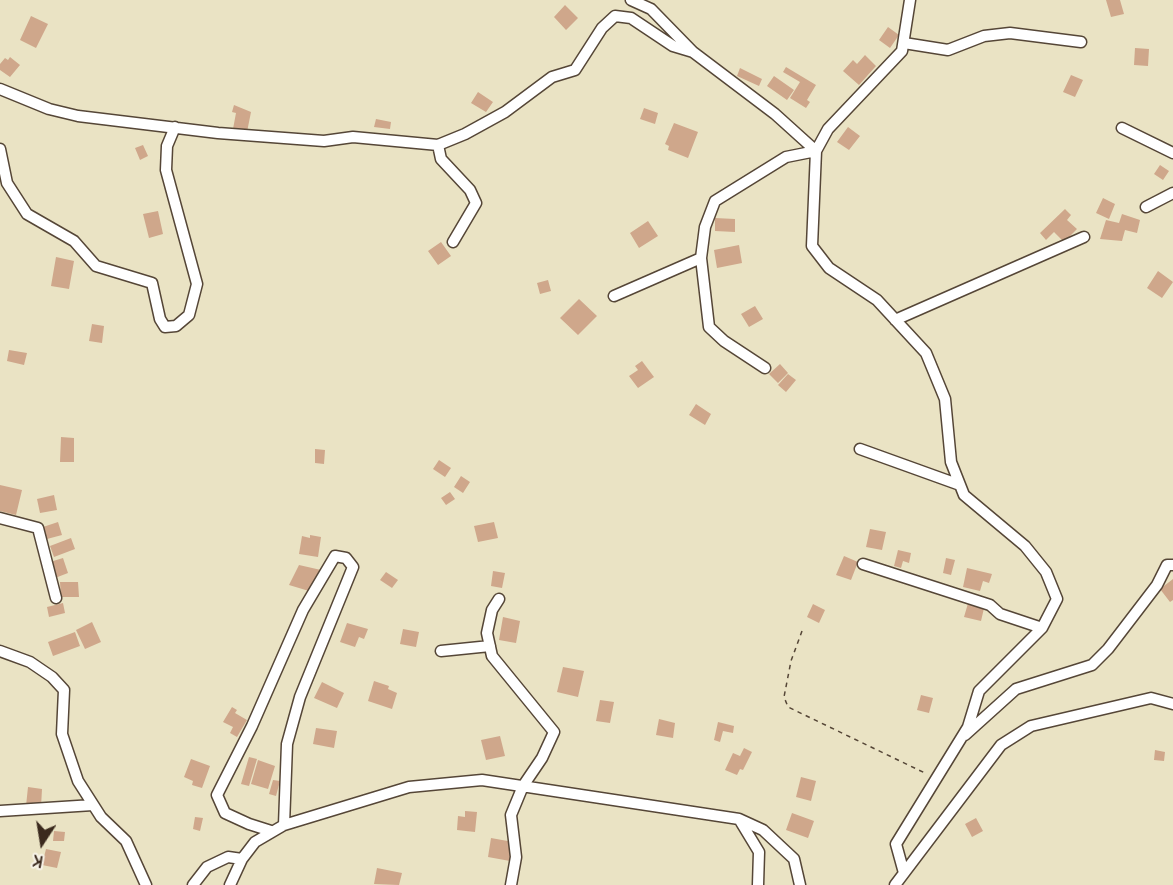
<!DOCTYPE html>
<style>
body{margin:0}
#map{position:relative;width:1173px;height:885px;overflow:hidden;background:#eae3c4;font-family:Pangolin,sans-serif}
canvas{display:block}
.north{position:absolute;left:12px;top:813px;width:60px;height:60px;-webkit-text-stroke:4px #f7f3e8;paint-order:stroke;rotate:192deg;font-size:16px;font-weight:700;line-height:24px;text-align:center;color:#3b2a1e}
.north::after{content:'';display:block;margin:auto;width:21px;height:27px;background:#3b2a1e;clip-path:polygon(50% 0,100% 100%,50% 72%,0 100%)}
</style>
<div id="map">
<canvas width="1173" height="885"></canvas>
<div class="north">K</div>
</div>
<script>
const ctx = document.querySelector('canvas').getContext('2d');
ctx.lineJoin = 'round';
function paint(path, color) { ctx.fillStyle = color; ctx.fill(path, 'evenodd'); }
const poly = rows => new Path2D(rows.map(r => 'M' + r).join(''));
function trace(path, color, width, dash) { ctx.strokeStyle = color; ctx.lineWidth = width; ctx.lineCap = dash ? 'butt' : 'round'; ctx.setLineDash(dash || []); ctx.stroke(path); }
paint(poly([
 [1106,0,1120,0,1124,14,1111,17],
 [565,5,578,18,566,30,554,17],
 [31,16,48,24,36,48,20,40],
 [888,27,899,35,890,48,879,40],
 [1135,48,1149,49,1148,66,1134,65],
 [865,55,876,66,859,85,843,71,853,60,857,64],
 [10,57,20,65,10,77,0,70,0,64,5,58,8,60],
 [786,67,816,85,807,100,810,102,806,108,790,98,800,82,783,72],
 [740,68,762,79,759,86,737,76],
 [1071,75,1083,80,1075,97,1063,92],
 [774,76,794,90,787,100,767,86],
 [478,92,493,102,486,112,471,103],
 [234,105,251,112,247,132,233,129,236,113,232,112],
 [644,108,658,113,655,124,640,119],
 [376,119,391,122,390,129,374,127],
 [674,123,698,132,688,158,668,150,669,146,665,144],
 [848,127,860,136,849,150,837,142],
 [143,145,148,156,140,160,135,148],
 [1160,165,1169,171,1163,180,1154,174],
 [1103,198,1115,204,1109,219,1096,213],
 [1065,209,1071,215,1067,220,1077,229,1064,242,1054,232,1046,240,1040,233],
 [158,211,163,234,149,238,143,214],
 [1122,214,1140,220,1137,233,1125,230,1122,241,1100,239,1106,220,1119,223],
 [715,218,735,219,735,232,715,231],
 [648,221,658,236,639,248,630,233],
 [441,242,451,256,438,265,428,251],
 [739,245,742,263,717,268,714,250],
 [56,257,74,261,69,289,51,286],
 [1158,271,1173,282,1162,298,1147,288],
 [548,280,551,291,540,294,537,283],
 [579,299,597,316,578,335,560,318],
 [755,306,763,319,749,327,741,314],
 [92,324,104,326,102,343,89,341],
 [9,350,27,353,24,365,7,361],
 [642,361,654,377,638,388,629,376,638,370,635,366],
 [780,364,788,373,778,383,769,374],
 [788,374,796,380,786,392,778,385],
 [696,404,711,414,705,425,689,415],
 [61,437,74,438,74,462,60,462],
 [315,449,325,450,324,464,315,463],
 [439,460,451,468,445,477,433,469],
 [461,476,470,482,463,493,454,487],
 [0,485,22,490,16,515,0,511],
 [450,492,455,499,446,505,441,498],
 [54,495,57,510,40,513,37,499],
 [58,522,62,535,47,539,43,527],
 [494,522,498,538,478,542,474,526],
 [870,529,886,532,882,550,866,547],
 [310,535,321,537,318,557,299,554,302,536,310,538],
 [71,538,75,549,54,557,50,546],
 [898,550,911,553,909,563,903,561,901,568,894,566],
 [844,556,858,562,851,580,836,575],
 [63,558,68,573,55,578,50,562],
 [946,558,955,560,951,575,943,573],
 [299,565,321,570,315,586,312,584,309,591,289,585],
 [967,568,992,574,989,583,983,581,980,591,963,587],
 [493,571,505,573,502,588,491,586],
 [386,572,398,580,392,588,380,580],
 [1173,579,1173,600,1170,602,1160,589],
 [60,582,78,582,79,597,61,597],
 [969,600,985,604,981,621,964,617],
 [63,603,65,613,49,617,47,607],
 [813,604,825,610,819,623,807,617],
 [503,617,520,621,516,643,499,640],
 [92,622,101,642,85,649,76,630],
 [347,623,368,629,364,639,359,637,355,647,340,642],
 [403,629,419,632,416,647,400,644],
 [75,632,80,646,53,656,48,642],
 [563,667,584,671,578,697,557,692],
 [374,681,389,686,388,689,397,693,392,709,368,701],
 [322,682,344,693,337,708,314,698],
 [921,695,933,698,929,713,917,710],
 [600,700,614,702,610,723,596,721],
 [232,707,237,710,235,713,247,720,237,737,230,733,233,727,223,722],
 [659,719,675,723,673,738,656,735],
 [718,722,734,726,733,733,723,731,720,742,714,740],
 [316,728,337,731,334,748,313,744],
 [500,736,505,756,486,760,481,740],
 [744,748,752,752,743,770,740,769,737,775,725,770,733,753,740,756],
 [1155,750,1165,752,1164,761,1154,760],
 [249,757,257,759,249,786,241,784],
 [191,759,210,766,202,788,192,785,193,781,184,777],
 [258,760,275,766,268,789,251,784],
 [801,777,816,781,811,801,796,797],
 [273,780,280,781,276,796,269,794],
 [28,787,42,789,41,807,26,806],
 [465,811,477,812,475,832,457,830,458,816,465,817],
 [792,813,814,821,808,838,786,830],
 [195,817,203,818,200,831,193,829],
 [976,818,983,831,972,837,965,824],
 [54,831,65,832,64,841,53,841],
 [491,838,513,842,510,861,488,857],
 [46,849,61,852,57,868,42,865],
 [377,868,402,873,399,885,374,884]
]), '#cfa78b');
const minor = poly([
 [631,0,651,9,693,52,775,114,816,151],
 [904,43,948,50,984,36,1010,33,1081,42],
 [0,89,49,109,78,116,218,133,324,141,353,137,438,145,465,134,505,112,552,77,575,70,602,28,615,16,631,18,673,46,693,52],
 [1122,128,1173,153],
 [438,145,441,159,470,190,476,203,453,242],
 [0,149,7,183,27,214,74,241,96,266,152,283,160,319,165,327,176,326,189,315,197,284,166,170,167,146,175,127],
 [1146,207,1173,193],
 [614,296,701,258],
 [895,320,1084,237],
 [765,368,724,341,709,327,701,258,705,227,715,201,786,157,816,151],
 [860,449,960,485],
 [0,518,38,528,56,598],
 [863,564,990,605,1000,614,1042,628],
 [499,599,492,610,487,633,492,656,554,732,542,758,523,786,511,815,516,857,511,885],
 [0,651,30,662,52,677,64,690,62,734,78,781,101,817,126,841,146,885],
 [441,651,490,646],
 [965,735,1016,689,1092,665,1108,649,1157,585,1167,565,1173,565],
 [0,811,93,805],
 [739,819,759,852,758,885],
 [271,831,249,824,225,813,217,795,252,726,303,610,335,556,346,558,353,567,300,697,287,744,284,825],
 [904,873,896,844,968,727,979,691,1042,628,1057,599,1046,572,1025,546,964,495,951,462,945,399,926,353,877,300,829,268,812,246,816,151,828,129,902,51,910,0],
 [193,885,207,867,228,857,242,859],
 [230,885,242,859,255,842,284,825,409,787,482,780,739,819,763,830,794,859,800,885],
 [895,885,1001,745,1031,726,1151,698,1173,704]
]);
trace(minor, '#554637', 13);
trace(poly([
 [802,631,791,661,784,697,788,707,927,774]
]), '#554637', 1.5, [4.5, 4.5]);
trace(minor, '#fff', 10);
</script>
